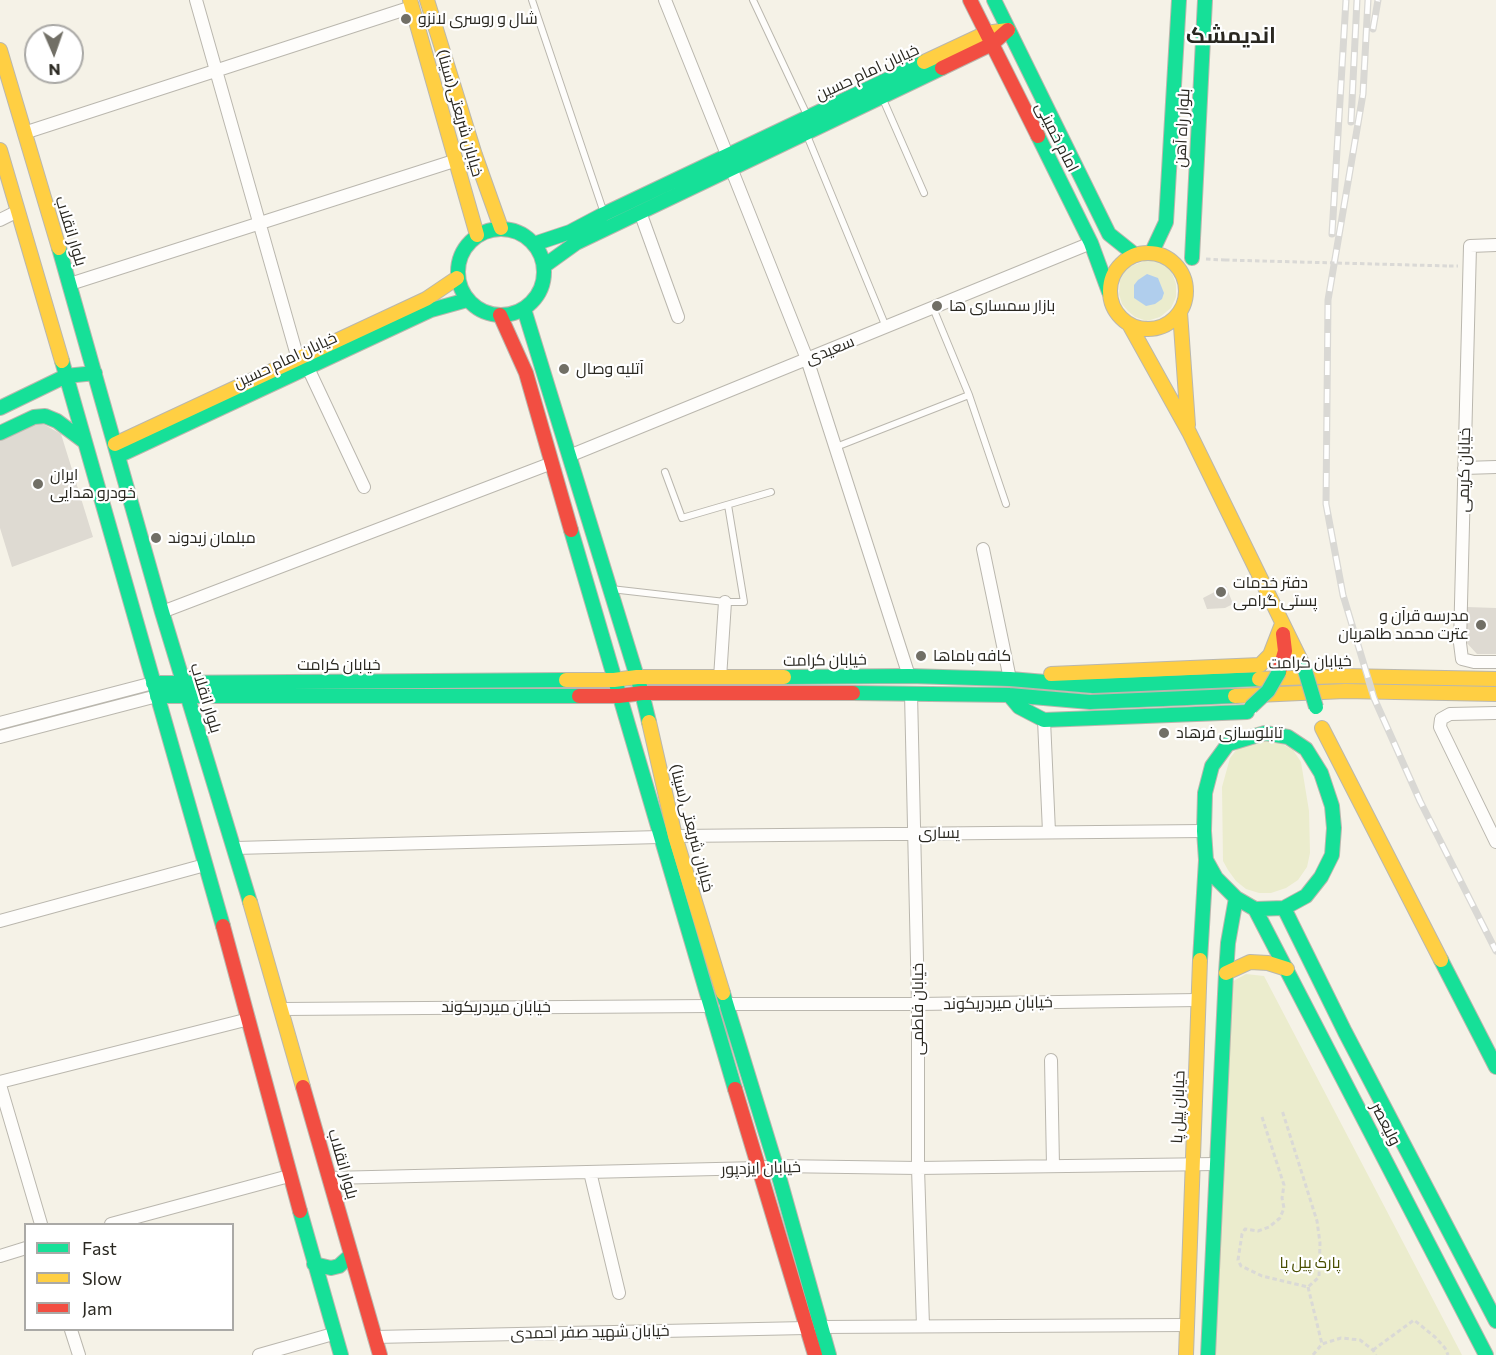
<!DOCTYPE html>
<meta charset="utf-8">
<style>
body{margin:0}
#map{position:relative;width:1496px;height:1355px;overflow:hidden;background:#f5f2e7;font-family:Commissioner,sans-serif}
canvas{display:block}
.legend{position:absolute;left:24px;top:1223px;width:210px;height:108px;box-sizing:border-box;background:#fff;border:2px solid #aaa9a6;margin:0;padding:8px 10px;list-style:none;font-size:18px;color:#2a2821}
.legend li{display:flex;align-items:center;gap:12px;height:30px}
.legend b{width:30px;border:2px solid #aaa9a6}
.north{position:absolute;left:24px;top:24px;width:60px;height:60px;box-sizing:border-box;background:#fff;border:2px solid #aaa9a6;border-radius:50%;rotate:178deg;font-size:16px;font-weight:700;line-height:24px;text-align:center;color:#2a2821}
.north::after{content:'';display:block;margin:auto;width:21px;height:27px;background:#716f66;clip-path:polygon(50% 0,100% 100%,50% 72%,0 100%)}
</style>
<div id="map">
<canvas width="1496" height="1355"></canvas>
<ul class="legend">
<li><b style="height:8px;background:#16e098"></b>Fast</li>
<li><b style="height:8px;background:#ffcf43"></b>Slow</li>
<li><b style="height:8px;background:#f24e42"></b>Jam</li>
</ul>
<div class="north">N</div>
</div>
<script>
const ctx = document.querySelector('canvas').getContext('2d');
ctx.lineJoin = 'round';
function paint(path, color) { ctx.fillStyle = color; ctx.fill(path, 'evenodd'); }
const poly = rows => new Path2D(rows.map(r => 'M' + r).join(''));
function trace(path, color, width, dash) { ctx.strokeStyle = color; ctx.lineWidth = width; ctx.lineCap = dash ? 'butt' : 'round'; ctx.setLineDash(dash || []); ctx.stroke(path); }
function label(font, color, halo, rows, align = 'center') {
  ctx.font = font + ' Commissioner,Cairo,sans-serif'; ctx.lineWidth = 4.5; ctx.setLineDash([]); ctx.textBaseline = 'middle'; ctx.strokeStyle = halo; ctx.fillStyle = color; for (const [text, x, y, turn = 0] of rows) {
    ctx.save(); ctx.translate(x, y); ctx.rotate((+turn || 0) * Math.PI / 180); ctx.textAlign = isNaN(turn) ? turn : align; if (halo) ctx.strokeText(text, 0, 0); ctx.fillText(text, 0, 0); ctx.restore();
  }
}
paint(poly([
 [1147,260,1158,261,1171,270,1176,284,1176,297,1171,308,1160,317,1147,321,1135,317,1128,311,1122,304,1119,294,1120,280,1126,268],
 [1265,740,1280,743,1293,750,1301,762,1309,811,1310,853,1307,867,1298,880,1286,888,1271,893,1259,893,1246,889,1236,881,1228,870,1223,861,1222,787,1230,758,1237,749],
 [1246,974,1264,976,1462,1355,1214,1355,1230,983]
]), '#ebeccd');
paint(poly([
 [1147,274,1158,278,1164,293,1162,299,1155,304,1146,306,1134,298,1134,285,1138,280]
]), '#b0ceed');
paint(poly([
 [38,421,61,434,93,537,12,567,0,528,0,440],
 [1226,586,1233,604,1225,608,1207,609,1203,598],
 [1467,607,1496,608,1496,654,1477,654,1465,641]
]), '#dedad2');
const lane = poly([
 [532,0,604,213],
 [753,0,807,115],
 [882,97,924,193],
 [806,133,886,327],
 [933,308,969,395,1006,504],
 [836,447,969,395],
 [665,472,682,518,771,492],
 [611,589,725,602,744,602,728,505]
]);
const street = poly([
 [196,0,298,359],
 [665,0,728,157],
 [24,133,412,7],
 [731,168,807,359,909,676],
 [640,212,678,317],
 [0,220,18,211],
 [1496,245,1470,246,1460,643,1462,659,1474,662,1496,662],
 [70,284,457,160],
 [308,368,364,487],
 [569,456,1091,243],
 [1464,468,1496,467],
 [983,549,1010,679],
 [162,612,552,463],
 [720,678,725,602],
 [911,693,918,1004,918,1168,923,1326],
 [1496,713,1450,714,1441,719,1440,727,1496,842],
 [1044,720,1049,832],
 [0,723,153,683],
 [0,737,157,696],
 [675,836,1204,831],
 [235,848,660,837],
 [0,921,205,865],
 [725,1004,918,1004,1198,1000],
 [282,1009,711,1006],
 [1051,1060,1053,1166],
 [0,1082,249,1019],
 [0,1085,41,1224],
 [590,1172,619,1293],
 [329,1178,759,1168,776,1166,918,1168,1216,1164],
 [111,1224,289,1176],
 [0,1256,26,1248],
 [820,1327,1187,1325],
 [71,1330,79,1355],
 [374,1337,806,1328],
 [259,1355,333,1334]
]);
const fast = poly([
 [994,0,1109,234,1134,254],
 [1038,136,1091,243,1109,292],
 '458 272a43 43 0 1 1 86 0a43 43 0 1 1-86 0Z',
 [534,244,570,232,604,214,924,62],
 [59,248,162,612,250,902],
 [1152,252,1166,222,1179,0],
 [1192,258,1205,0],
 [544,266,576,243,942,68],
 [524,309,642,693,649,722],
 [62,361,223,926],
 [0,408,66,376,95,373],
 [0,433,34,417,45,416,57,421,85,442],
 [118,456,431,310,467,300],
 [571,530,735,1089],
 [784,677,909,676,1010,679,1093,686,1259,679],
 [153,683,566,680],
 [853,693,1009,695,1090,702,1235,696],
 [1009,695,1019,707,1044,720,1247,712],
 [157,696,579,696],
 [1265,733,1288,737,1306,749,1321,773,1332,806,1334,828,1332,855,1321,877,1306,896,1284,908,1255,909,1236,898,1216,878,1206,860,1204,831,1205,793,1212,766,1228,744,1265,733],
 [1284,908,1345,1032,1496,1321],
 [1255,909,1486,1355],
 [1200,960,1206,860],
 [1441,960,1496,1067],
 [723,993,776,1166,829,1355],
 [300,1211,341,1355],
 [314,1264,331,1268,339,1266,351,1255],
 [1208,1355,1226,973,1228,943,1236,898]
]);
const slow = poly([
 [410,0,477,235],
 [427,0,475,155,501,228],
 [0,50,59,248],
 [924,62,986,33,1008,30],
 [0,150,62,361],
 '1110 291a38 38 0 1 1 76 0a38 38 0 1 1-76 0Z',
 [1180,312,1188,425],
 [1129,324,1189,432,1304,667],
 [115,444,426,299,457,278],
 [1051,674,1260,665,1270,655,1282,624],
 [1259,679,1343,676,1496,679],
 [566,680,614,680,637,677,784,677],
 [1235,696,1345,691,1496,694],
 [649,722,675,836,723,993],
 [1322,728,1441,960],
 [250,902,303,1087],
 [1226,973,1250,962,1268,963,1287,969],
 [1186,1355,1200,960]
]);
const jam = poly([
 [970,0,1038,136],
 [942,68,992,44,1008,30],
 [500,315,526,373,571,530],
 [1279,672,1285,651,1283,634],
 [579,696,619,696,642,693,853,693],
 [223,926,300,1211],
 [303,1087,380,1355],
 [735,1089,815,1355]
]);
trace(lane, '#bab7ae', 8);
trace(street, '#bab7ae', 14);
trace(fast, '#bab7ae', 16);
trace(slow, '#bab7ae', 16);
trace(jam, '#bab7ae', 16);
trace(poly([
 [1206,259,1225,260],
 [1449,266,1458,266],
 [1262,1117,1284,1185,1282,1198,1284,1208,1280,1218,1269,1227,1258,1231,1245,1229,1242,1234,1238,1260,1241,1266,1262,1276,1308,1287,1319,1277,1320,1243,1317,1221,1282,1110],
 [1308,1287,1322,1344],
 [1373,1350,1414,1320,1435,1337,1445,1348,1448,1355],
 [1313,1355,1322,1344,1341,1338,1360,1340,1373,1350,1376,1355]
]), '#dad9d6', 3, [4.5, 3]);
trace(lane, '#fefdfb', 6);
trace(street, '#fefdfb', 12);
trace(fast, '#16e098', 14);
trace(slow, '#ffcf43', 14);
trace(jam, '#f24e42', 14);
const rail = poly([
 [1368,0,1363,94,1328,300,1326,504,1343,595,1374,698,1420,801,1496,951],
 [1373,29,1378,0],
 [1351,122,1357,0],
 [1332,234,1346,0]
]);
trace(rail, '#d9d8d4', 7);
trace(rail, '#fff', 4.5, [14]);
const fastBridge = poly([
 [1304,667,1316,707],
 [1251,707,1268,691,1279,672]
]);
trace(fastBridge, '#bab7ae', 16, []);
trace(poly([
 [1225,260,1449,266]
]), '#dad9d6', 3, [4.5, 3]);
trace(fastBridge, '#16e098', 14);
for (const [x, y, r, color] of [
 [406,19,6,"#716f66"],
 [937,306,6,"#716f66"],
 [564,369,6,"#716f66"],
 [38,484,6,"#716f66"],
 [156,538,6,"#716f66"],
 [1221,592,6,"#716f66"],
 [1481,625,6,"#716f66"],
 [921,656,6,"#716f66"],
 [1164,733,6,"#716f66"]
]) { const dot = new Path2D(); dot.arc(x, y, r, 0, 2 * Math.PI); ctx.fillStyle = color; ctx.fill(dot); trace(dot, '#fff', 2); }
label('16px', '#2a2821', '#fff', [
 ["شال و روسری لانزو",418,19],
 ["بازار سمساری ها",949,306],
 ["آتلیه وصال",576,369],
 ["ایران",50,475],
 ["خودرو هدایی",50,493],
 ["مبلمان زیدوند",168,538],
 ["دفتر خدمات",1233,583],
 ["پستی گرامی",1233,601],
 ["مدرسه قرآن و",1469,616,"right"],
 ["عترت محمد طاهریان",1469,634,"right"],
 ["کافه باماها",933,656],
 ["تابلوسازی فرهاد",1176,733]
], 'left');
label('16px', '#2a2821', '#fff', [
 ["خیابان امام حسین",867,72,-25],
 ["خیابان شریعتی(سینا)",460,113,74],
 ["بلوار راه آهن",1182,128,-87],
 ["امام خمینی",1057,137,63],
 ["بلوار انقلاب",71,231,73],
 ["سعیدی",830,350,-22],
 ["خیابان امام حسین",285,360,-25],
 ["خیابان کریمی",1464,470,-89],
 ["خیابان کرامت",825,660,-1],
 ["خیابان کرامت",1310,662,-2],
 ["خیابان کرامت",339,665],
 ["بلوار انقلاب",206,698,73],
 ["خیابان شریعتی(سینا)",692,828,75],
 ["یساری",939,833],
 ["خیابان میردریکوند",998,1003,-1],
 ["خیابان میردریکوند",496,1007],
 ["خیابان فاطمی",918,1009,-90],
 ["خیابان پیل پا",1178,1107,-88],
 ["ولیعصر",1386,1124,63],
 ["بلوار انقلاب",343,1164,74],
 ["خیابان ایزدپور",761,1168,-2],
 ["خیابان شهید صفر احمدی",590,1332,-1]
]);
label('16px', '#494e00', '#fff', [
 ["پارک پیل پا",1310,1263]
]);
label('bold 22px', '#2a2821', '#fff', [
 ["اندیمشک",1231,36]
]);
</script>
